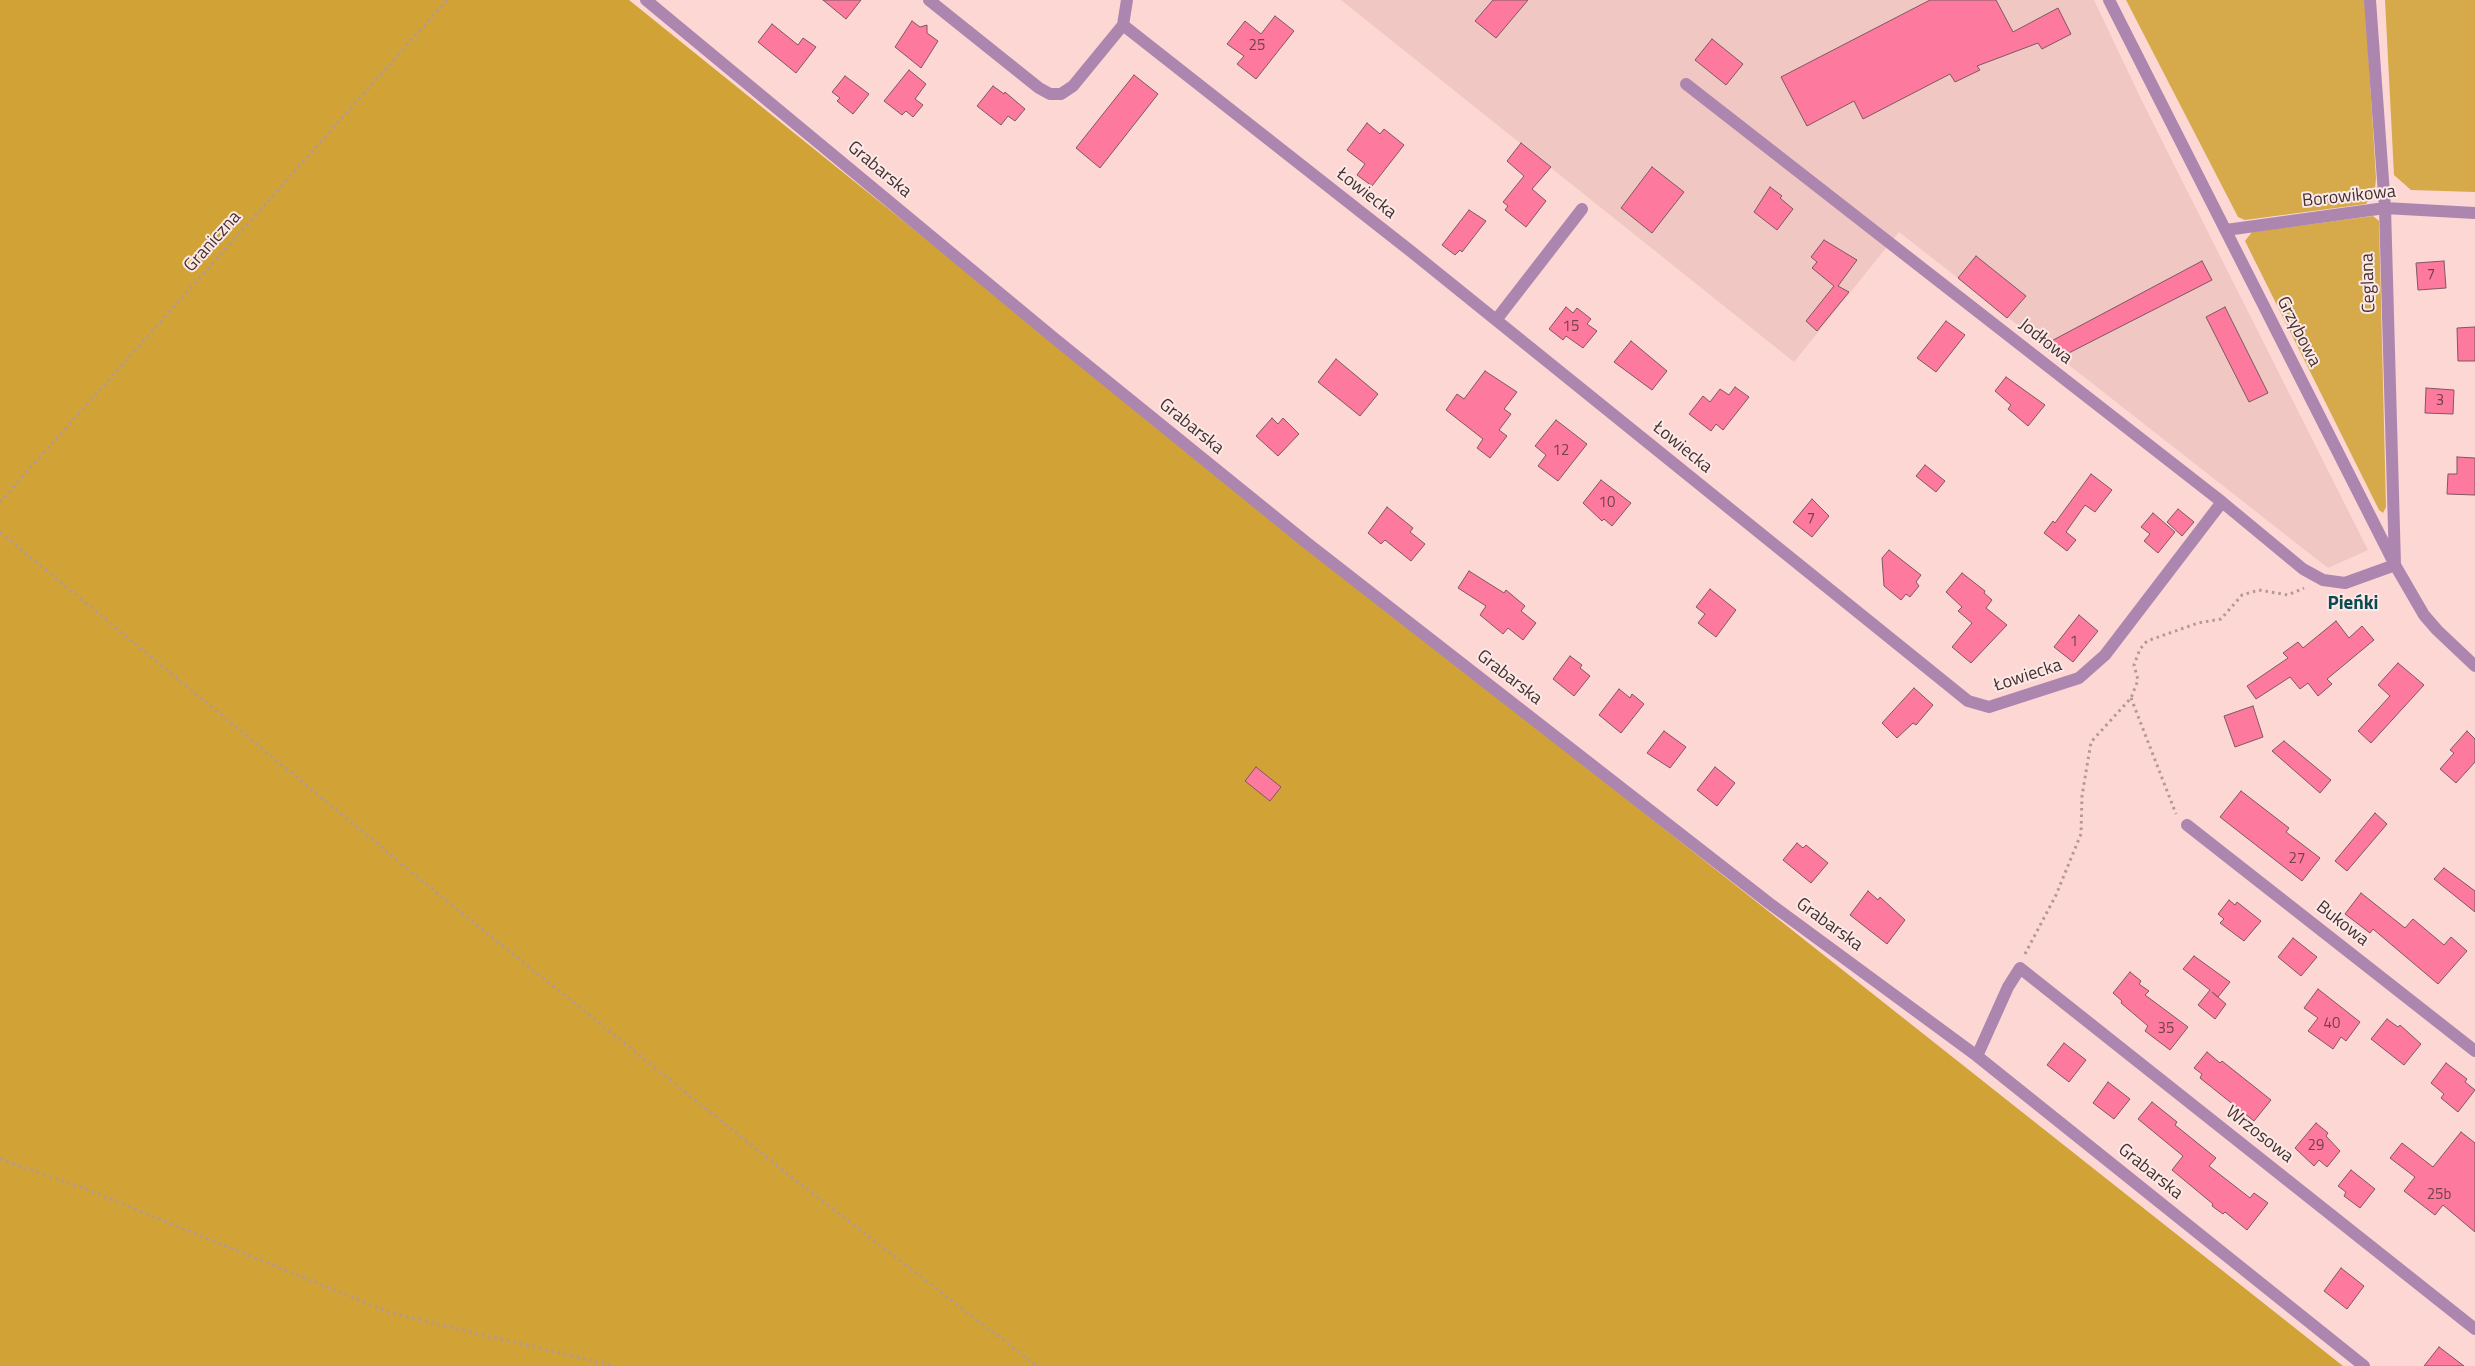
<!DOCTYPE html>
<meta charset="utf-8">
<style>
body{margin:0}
canvas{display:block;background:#fcd7d3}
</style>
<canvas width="2475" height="1366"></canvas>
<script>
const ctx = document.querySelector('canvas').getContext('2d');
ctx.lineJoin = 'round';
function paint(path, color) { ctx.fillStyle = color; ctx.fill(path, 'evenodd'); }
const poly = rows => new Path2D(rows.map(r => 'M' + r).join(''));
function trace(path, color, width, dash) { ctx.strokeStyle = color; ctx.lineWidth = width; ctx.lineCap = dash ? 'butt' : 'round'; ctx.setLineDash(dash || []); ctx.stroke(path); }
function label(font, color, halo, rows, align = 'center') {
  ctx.font = font + ' "Titillium Web",sans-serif'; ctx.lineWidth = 4; ctx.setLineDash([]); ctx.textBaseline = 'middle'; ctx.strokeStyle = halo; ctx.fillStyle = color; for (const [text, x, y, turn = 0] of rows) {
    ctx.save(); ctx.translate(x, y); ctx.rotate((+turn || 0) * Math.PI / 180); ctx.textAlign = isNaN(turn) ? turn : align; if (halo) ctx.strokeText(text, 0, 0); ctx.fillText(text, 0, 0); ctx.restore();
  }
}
paint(poly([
 [1341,0,2094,0,2142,101,2368,550,2328,568,1899,232,1794,362]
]), '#f1c7c3');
paint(poly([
 [2126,0,2365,0,2376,178,2375,189,2366,204,2245,220,2238,217],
 [2385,0,2475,0,2475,192,2411,190,2394,175],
 [2373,216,2379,221,2386,507,2383,513,2379,510,2245,241,2252,232]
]), '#d6aa4a');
paint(poly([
 [0,0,629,0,1322,558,2343,1366,0,1366]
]), '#d1a337');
const building = poly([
 [823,0,861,0,846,19,823,0],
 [1493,0,1528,0,1496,38,1475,21,1493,0],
 [1930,0,1996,0,2013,32,2058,8,2071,34,2042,49,2038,43,1977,66,1980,70,1955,82,1950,74,1863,119,1854,101,1807,126,1781,77,1930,0],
 [1275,16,1294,31,1256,79,1237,64,1244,56,1227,44,1245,21,1261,34,1275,16],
 [912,21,920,27,927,25,927,33,938,41,921,68,895,47,912,21],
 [772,24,798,45,803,38,816,47,796,73,758,42,772,24],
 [1712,39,1743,64,1726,85,1695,60,1712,39],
 [909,70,926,84,915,99,923,105,913,117,906,111,902,115,884,101,909,70],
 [1134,75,1158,94,1100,168,1076,148,1134,75],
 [845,76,869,94,853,114,837,101,840,98,832,92,845,76],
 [993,86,1004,94,1005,92,1025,109,1015,121,1008,116,1001,125,977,106,993,86],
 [1367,123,1380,134,1384,129,1404,145,1372,186,1357,175,1365,164,1347,150,1367,123],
 [1521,143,1551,167,1532,189,1546,201,1526,227,1505,210,1508,206,1503,202,1524,176,1507,161,1521,143],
 [1652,167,1684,192,1652,233,1621,208,1652,167],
 [1770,187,1782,196,1780,198,1793,209,1777,230,1754,212,1770,187],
 [1469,210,1486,221,1462,252,1460,250,1455,255,1442,245,1469,210],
 [1824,240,1857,260,1838,286,1849,292,1817,331,1806,321,1834,286,1812,268,1817,262,1811,257,1824,240],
 [1976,256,2026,296,2007,318,1958,278,1976,256],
 [2202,261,2212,280,2059,358,2042,346,2202,261],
 [2444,261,2446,288,2418,290,2416,263,2444,261],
 [1566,307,1573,313,1577,308,1591,319,1587,324,1597,331,1583,348,1566,336,1563,340,1549,329,1566,307],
 [2225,307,2268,393,2249,402,2206,317,2225,307],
 [1946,321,1965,335,1936,372,1917,358,1946,321],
 [2475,327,2475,361,2458,361,2457,328,2475,327],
 [1631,341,1667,371,1652,390,1614,362,1631,341],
 [1336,359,1378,394,1360,416,1318,382,1336,359],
 [1485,371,1517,392,1504,409,1511,414,1499,430,1507,436,1490,458,1477,448,1483,439,1446,410,1457,394,1464,399,1485,371],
 [2006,377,2045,405,2028,426,2008,409,2011,405,1995,391,2006,377],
 [1735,387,1749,397,1723,430,1716,424,1711,431,1689,414,1703,396,1710,402,1720,389,1729,395,1735,387],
 [2426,388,2454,390,2453,414,2425,413,2426,388],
 [1272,418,1278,424,1283,418,1299,434,1278,456,1256,436,1272,418],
 [1556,420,1587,444,1558,481,1538,466,1546,455,1535,446,1556,420],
 [2457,457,2475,458,2475,495,2447,494,2448,474,2457,474,2457,457],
 [1925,465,1945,481,1936,492,1916,476,1925,465],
 [2091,474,2112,490,2095,512,2085,505,2066,532,2076,540,2067,551,2044,533,2053,521,2055,523,2091,474],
 [1601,480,1631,503,1612,526,1604,519,1602,521,1583,503,1601,480],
 [1812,499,1829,516,1812,537,1793,522,1812,499],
 [1387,507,1413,528,1410,532,1425,544,1411,561,1385,540,1381,544,1368,533,1387,507],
 [2178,509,2194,522,2182,536,2167,522,2178,509],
 [2153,513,2175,532,2158,553,2144,541,2150,534,2141,527,2153,513],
 [1889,550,1921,575,1916,582,1919,586,1910,597,1906,594,1901,600,1884,586,1882,558,1889,550],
 [1469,571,1504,593,1506,590,1525,606,1521,611,1536,623,1523,640,1508,628,1503,634,1480,615,1486,606,1458,588,1469,571],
 [1962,573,1985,591,1984,593,1992,600,1986,608,2007,625,1971,663,1952,647,1972,623,1958,611,1962,607,1946,592,1962,573],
 [1710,589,1736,610,1716,637,1698,623,1705,614,1696,607,1710,589],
 [2079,615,2098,631,2073,662,2054,647,2079,615],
 [2336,621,2349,638,2362,626,2374,640,2327,679,2332,684,2318,696,2308,683,2300,689,2290,677,2256,699,2247,686,2288,658,2283,653,2298,642,2303,648,2336,621],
 [1570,656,1582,665,1580,668,1590,676,1574,696,1553,679,1570,656],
 [2398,663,2424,685,2371,743,2358,731,2390,696,2378,685,2398,663],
 [1914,688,1933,705,1916,725,1913,723,1897,738,1882,723,1914,688],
 [1619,689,1630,698,1632,694,1644,704,1621,733,1599,715,1619,689],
 [2253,706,2263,737,2235,747,2224,716,2253,706],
 [1664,731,1686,747,1670,768,1647,753,1664,731],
 [2467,731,2475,739,2475,762,2456,783,2440,769,2454,753,2450,750,2467,731],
 [2284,741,2331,780,2320,793,2272,751,2284,741],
 [1256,767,1281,787,1270,801,1245,781,1256,767],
 [1715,767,1735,783,1717,806,1697,790,1715,767],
 [2241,791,2289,828,2286,832,2320,858,2302,881,2220,817,2241,791],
 [2375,813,2387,824,2347,871,2335,861,2375,813],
 [1797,843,1803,848,1806,845,1828,863,1811,883,1783,860,1797,843],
 [2444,868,2475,891,2475,912,2434,879,2444,868],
 [1868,891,1878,900,1880,897,1905,920,1887,944,1850,915,1868,891],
 [2361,893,2405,928,2413,919,2444,945,2451,937,2467,951,2438,984,2373,929,2370,933,2345,914,2361,893],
 [2229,900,2235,905,2237,902,2261,921,2244,941,2220,923,2224,919,2218,914,2229,900],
 [2293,938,2317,957,2301,976,2278,957,2293,938],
 [2194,956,2230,982,2218,997,2212,992,2226,1004,2215,1019,2198,1005,2210,990,2183,969,2194,956],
 [2130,972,2141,981,2139,984,2149,991,2145,995,2188,1027,2170,1050,2145,1031,2148,1026,2121,1003,2122,1001,2113,993,2130,972],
 [2318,989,2360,1022,2346,1041,2341,1037,2333,1049,2308,1031,2318,1018,2304,1008,2318,989],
 [2387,1019,2398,1027,2400,1025,2421,1044,2404,1065,2371,1039,2387,1019],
 [2064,1043,2086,1060,2069,1082,2047,1065,2064,1043],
 [2207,1052,2220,1063,2222,1061,2271,1100,2254,1121,2200,1078,2202,1074,2194,1068,2207,1052],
 [2446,1063,2467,1079,2465,1082,2475,1090,2458,1112,2441,1098,2444,1094,2431,1083,2446,1063],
 [2108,1082,2130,1099,2114,1119,2093,1103,2108,1082],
 [2152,1102,2177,1122,2175,1125,2216,1158,2209,1166,2250,1198,2254,1193,2268,1203,2247,1230,2225,1212,2223,1214,2212,1206,2213,1204,2172,1170,2183,1156,2138,1119,2152,1102],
 [2316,1123,2328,1133,2326,1136,2340,1151,2327,1167,2319,1160,2314,1166,2295,1148,2316,1123],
 [2461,1132,2475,1143,2475,1232,2443,1205,2435,1215,2404,1191,2415,1177,2390,1158,2402,1143,2433,1167,2461,1132],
 [2351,1170,2375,1189,2360,1208,2344,1196,2346,1192,2338,1186,2351,1170],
 [2341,1268,2364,1286,2347,1309,2324,1291,2341,1268],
 [2439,1347,2464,1366,2424,1366,2439,1347]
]);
paint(building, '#fe799e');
trace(building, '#7f5861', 1);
trace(poly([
 [0,502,447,0],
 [0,532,432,889,790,1176,1037,1366],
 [2131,698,2176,814],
 [2025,954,2056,895,2081,834,2082,796,2091,742,2131,698,2138,680,2134,665,2140,649,2147,641,2198,623,2221,619,2242,595,2259,590,2288,595,2304,588],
 [0,1159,83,1188,391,1313,615,1366]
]), '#b59894', 3, [2.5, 4]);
trace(poly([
 [646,0,1054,338,1307,543,1769,903,1977,1056,2364,1366],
 [929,0,1039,88,1050,94,1061,94,1073,86,1123,25],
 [1127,0,1123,25,1413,253,1968,701,1989,707,2079,678,2105,655,2222,502],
 [2109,0,2395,565,2424,615,2437,630,2475,666],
 [1686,84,2222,502,2303,569,2323,580,2345,583,2395,565,2385,208,2370,0],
 [2226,230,2385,208,2475,213],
 [1496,320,1582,209],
 [2187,825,2475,1051],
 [1977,1056,2008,987,2020,968,2475,1329]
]), '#ad86b0', 12);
label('15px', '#72434b', null, [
 ["25",1257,46],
 ["7",2431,275],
 ["15",1571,327],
 ["3",2440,401],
 ["12",1561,451],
 ["10",1607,503],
 ["7",1811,519],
 ["1",2074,642],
 ["27",2297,859],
 ["40",2332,1024],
 ["35",2166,1029],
 ["29",2316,1146],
 ["25b",2439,1195]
]);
label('18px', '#43312f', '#fce9e7', [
 ["Grabarska",879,170,40],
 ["Łowiecka",1366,194,38],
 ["Borowikowa",2349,197,-6],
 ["Graniczna",213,242,-48],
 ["Ceglana",2369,283,-92],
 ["Grzybowa",2298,332,63],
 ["Jodłowa",2045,342,38],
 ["Grabarska",1191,427,39],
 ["Łowiecka",1682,448,39],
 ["Łowiecka",2028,676,-18],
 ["Grabarska",1509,678,38],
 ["Bukowa",2342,924,38],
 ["Grabarska",1829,925,36],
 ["Wrzosowa",2259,1135,38],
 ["Grabarska",2150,1172,39]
]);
label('bold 19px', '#0a4a50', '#fce9e7', [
 ["Pieńki",2353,604]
]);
</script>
